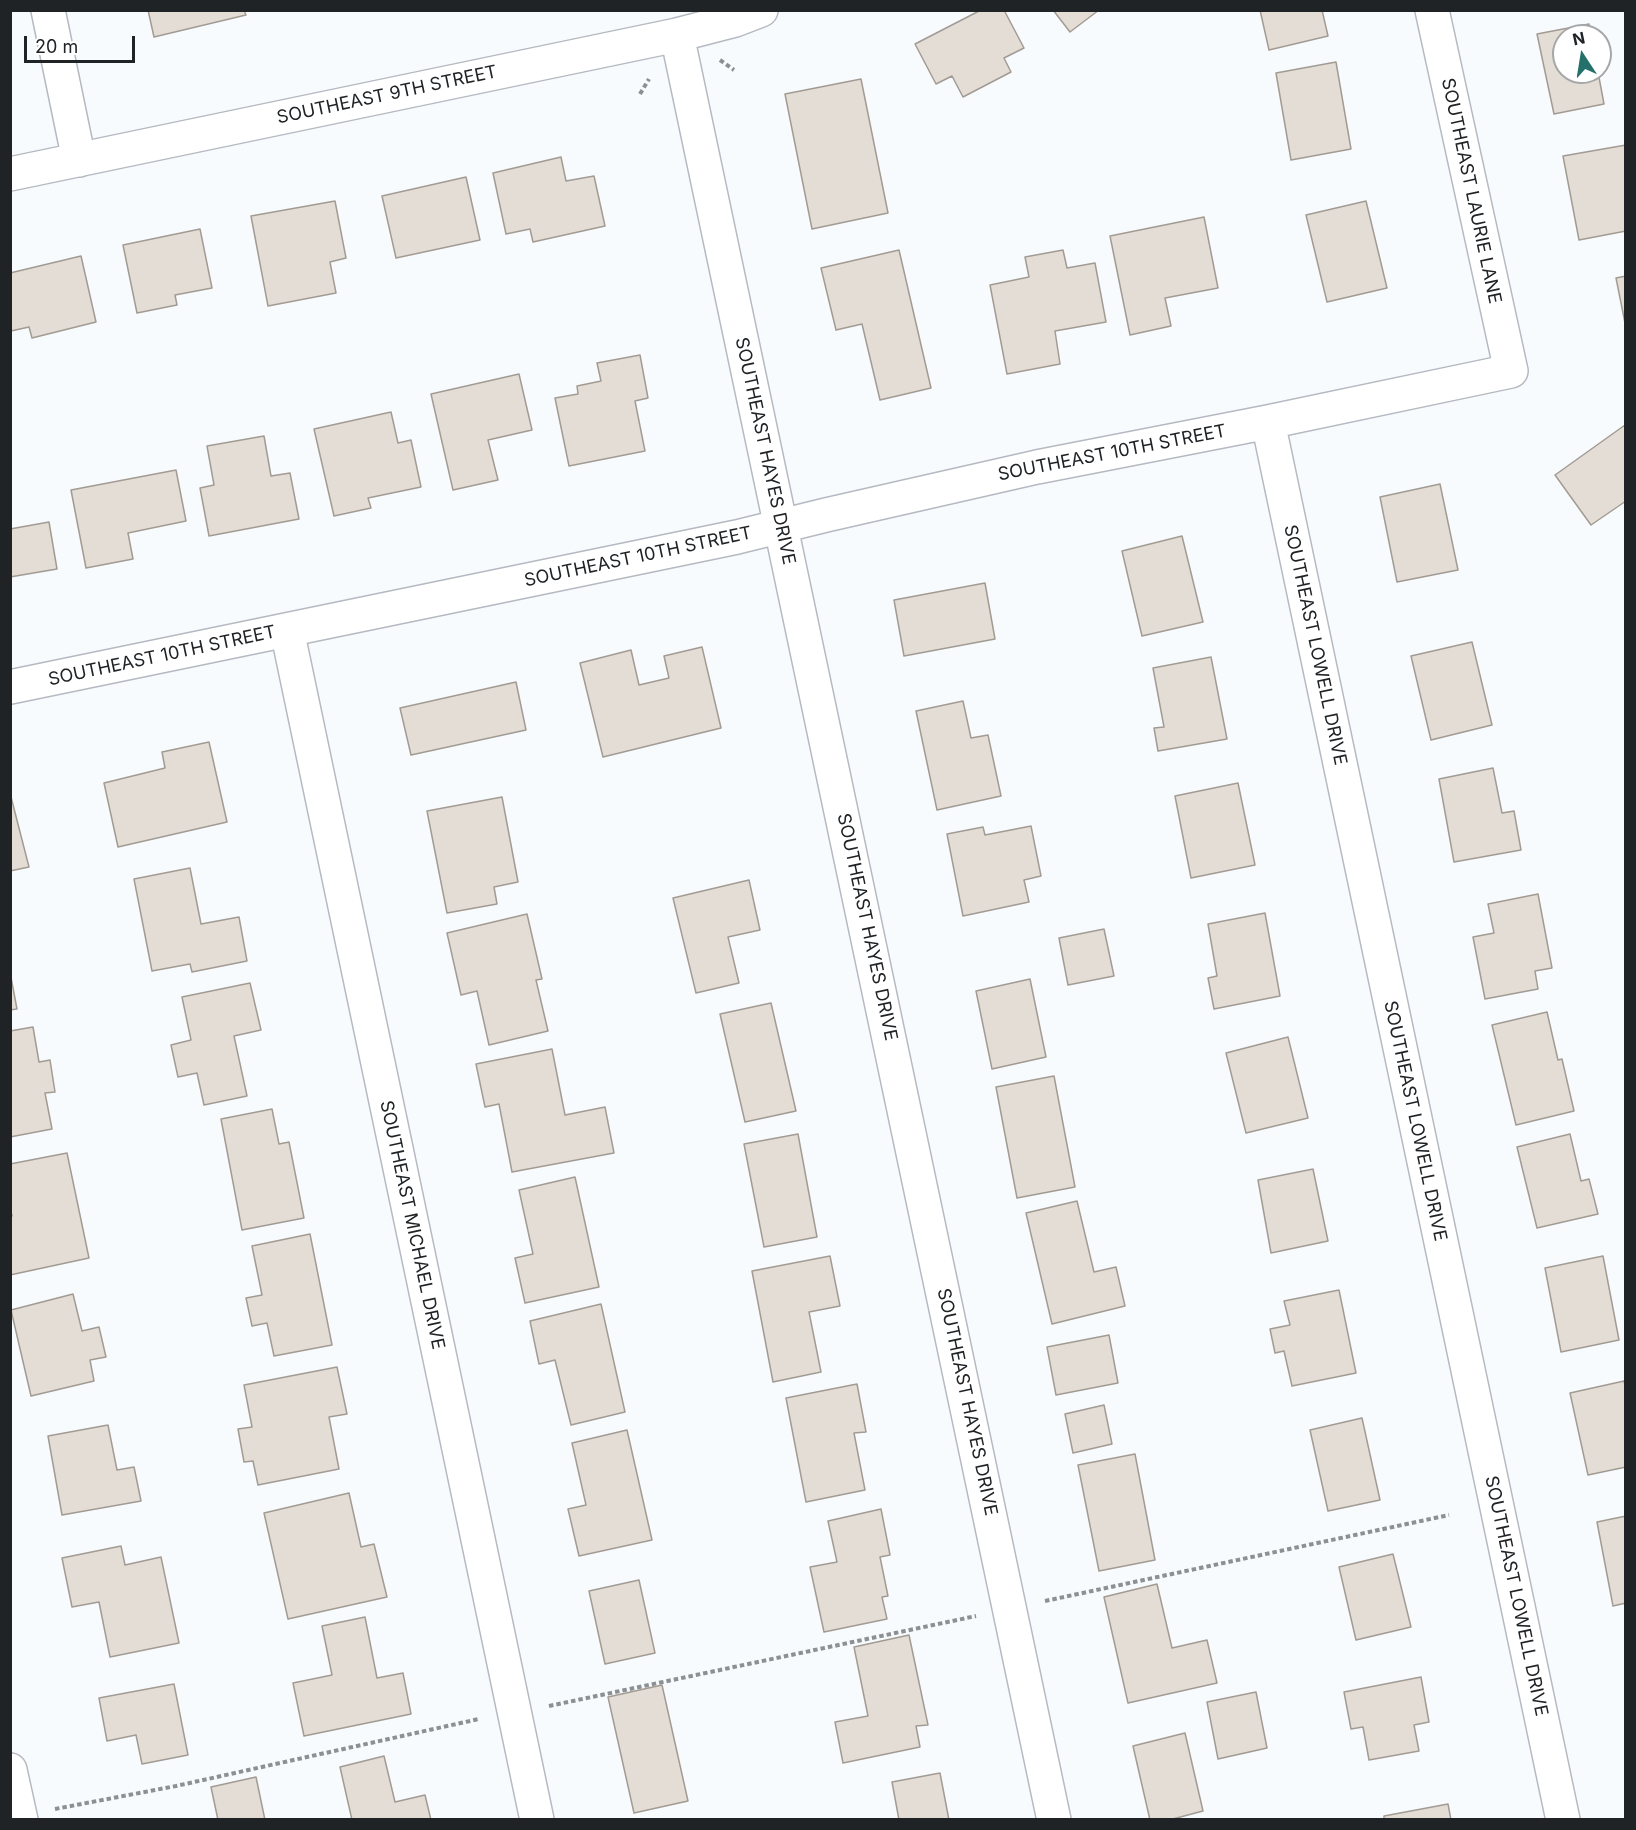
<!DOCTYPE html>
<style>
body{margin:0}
#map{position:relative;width:1636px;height:1830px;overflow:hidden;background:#f8fbfe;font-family:Inter,sans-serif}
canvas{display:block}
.frame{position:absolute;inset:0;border:12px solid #202326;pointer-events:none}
.north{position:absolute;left:1552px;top:24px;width:60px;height:60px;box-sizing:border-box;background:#fff;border:2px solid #a6a7a8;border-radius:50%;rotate:348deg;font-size:16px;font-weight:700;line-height:24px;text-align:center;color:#202326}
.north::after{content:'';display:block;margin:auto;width:21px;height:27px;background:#26706b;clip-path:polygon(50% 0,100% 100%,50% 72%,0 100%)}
.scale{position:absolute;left:24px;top:36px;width:111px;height:27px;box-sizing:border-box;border:3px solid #202326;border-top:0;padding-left:8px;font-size:18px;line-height:21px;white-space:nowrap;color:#202326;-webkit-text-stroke:4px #fff;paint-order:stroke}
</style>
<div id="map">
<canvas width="1636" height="1830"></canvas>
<div class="frame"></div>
<div class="north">N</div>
<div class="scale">20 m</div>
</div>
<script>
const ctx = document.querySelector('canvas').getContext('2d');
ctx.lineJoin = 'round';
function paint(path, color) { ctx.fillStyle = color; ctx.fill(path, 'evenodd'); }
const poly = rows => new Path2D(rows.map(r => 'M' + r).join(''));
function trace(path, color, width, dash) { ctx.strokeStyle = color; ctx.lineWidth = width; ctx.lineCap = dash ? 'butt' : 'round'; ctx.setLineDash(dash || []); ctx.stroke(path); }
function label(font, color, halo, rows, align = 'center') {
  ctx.font = font + ' Inter,sans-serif'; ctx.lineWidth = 6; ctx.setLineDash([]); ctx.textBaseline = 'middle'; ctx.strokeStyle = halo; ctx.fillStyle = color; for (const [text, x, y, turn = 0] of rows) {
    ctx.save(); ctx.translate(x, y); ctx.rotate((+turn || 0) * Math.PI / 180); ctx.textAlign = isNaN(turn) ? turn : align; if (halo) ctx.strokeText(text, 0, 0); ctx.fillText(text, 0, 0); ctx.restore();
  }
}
const building = poly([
 [148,10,244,10,246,15,154,37,148,10],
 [981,10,1004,10,1024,48,1004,58,1011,72,963,97,952,76,936,84,915,44,981,10],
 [1053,10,1099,10,1070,32,1053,10],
 [1260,10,1322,10,1328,36,1269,50,1260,10],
 [1589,24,1591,36,1564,36,1564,72,1598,72,1604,104,1554,114,1537,34,1589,24],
 [1336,62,1351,149,1291,160,1276,73,1336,62],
 [861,79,888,213,812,229,785,94,861,79],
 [1626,145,1626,231,1579,240,1563,156,1626,145],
 [561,157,566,181,594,176,605,226,533,242,530,229,506,234,493,173,561,157],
 [466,177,480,240,396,258,382,196,466,177],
 [335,201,346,258,330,262,336,293,268,306,251,216,335,201],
 [1366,201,1387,288,1327,302,1306,215,1366,201],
 [1204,217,1218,288,1165,298,1171,326,1130,335,1110,236,1204,217],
 [200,229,212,288,175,295,177,305,137,313,123,245,200,229],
 [899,250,931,388,880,400,862,324,836,330,821,268,899,250],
 [1063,250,1067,268,1095,263,1106,322,1055,331,1060,364,1007,374,990,285,1029,277,1025,257,1063,250],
 [81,256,96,322,32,338,29,327,11,331,10,273,81,256],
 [1626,276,1626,328,1616,278,1626,276],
 [640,355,648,398,635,401,645,451,569,466,555,398,578,394,577,386,601,381,597,363,640,355],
 [519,374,532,430,488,440,498,480,453,490,431,394,519,374],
 [391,412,398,443,411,440,421,487,368,498,371,508,334,516,314,429,391,412],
 [1625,425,1626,501,1591,525,1555,475,1625,425],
 [264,436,271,476,290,473,299,519,209,536,200,488,214,485,207,446,264,436],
 [176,470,186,521,128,533,133,559,86,568,71,490,176,470],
 [1440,484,1458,570,1397,582,1380,497,1440,484],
 [49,522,57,569,10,577,10,529,49,522],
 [1182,536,1203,622,1142,636,1122,551,1182,536],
 [985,583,995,639,904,656,894,600,985,583],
 [1472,642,1492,725,1431,740,1411,656,1472,642],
 [702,647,721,728,603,757,580,663,631,650,639,685,669,678,664,656,702,647],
 [1211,657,1227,739,1158,751,1154,728,1164,727,1153,668,1211,657],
 [516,682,526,730,411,755,400,708,516,682],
 [963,701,971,738,988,735,1001,796,937,810,916,711,963,701],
 [209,742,227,822,118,847,104,783,165,768,162,752,209,742],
 [1493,768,1502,813,1514,811,1521,850,1454,862,1439,779,1493,768],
 [1238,783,1255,865,1191,878,1175,796,1238,783],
 [10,793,29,867,10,871,10,793],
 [502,797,518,882,494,887,497,904,447,913,427,811,502,797],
 [1031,826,1041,876,1024,880,1029,902,963,916,947,834,983,827,985,835,1031,826],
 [190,868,201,924,239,917,247,961,192,972,190,964,152,971,134,879,190,868],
 [749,880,760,930,728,937,739,983,696,993,673,898,749,880],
 [1538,894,1552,968,1535,971,1538,989,1485,999,1473,937,1494,933,1488,904,1538,894],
 [1265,913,1280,996,1214,1009,1208,978,1217,976,1208,924,1265,913],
 [527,914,542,979,536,980,548,1031,489,1045,477,991,461,995,447,933,527,914],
 [1104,929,1114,976,1068,985,1059,938,1104,929],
 [10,972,17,1009,10,1010,10,972],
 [1030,979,1046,1057,992,1069,976,991,1030,979],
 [250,983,261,1030,234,1036,247,1096,204,1105,197,1073,178,1077,171,1045,191,1040,182,997,250,983],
 [771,1003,796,1111,745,1122,720,1014,771,1003],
 [1547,1012,1558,1060,1562,1059,1574,1111,1516,1125,1492,1025,1547,1012],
 [33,1027,39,1062,50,1060,55,1092,45,1093,52,1129,10,1137,10,1031,33,1027],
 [1288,1037,1308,1118,1246,1133,1226,1053,1288,1037],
 [552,1049,565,1115,605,1107,614,1153,512,1172,499,1104,485,1107,476,1064,552,1049],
 [1054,1076,1075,1187,1017,1198,996,1087,1054,1076],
 [272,1109,279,1144,289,1142,304,1218,242,1230,221,1119,272,1109],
 [798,1134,817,1237,764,1247,744,1144,798,1134],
 [1570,1134,1581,1181,1589,1179,1598,1214,1537,1228,1517,1147,1570,1134],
 [67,1153,89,1258,10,1275,10,1216,12,1216,10,1207,10,1164,67,1153],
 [1313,1169,1328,1241,1271,1253,1258,1180,1313,1169],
 [575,1177,599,1287,525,1303,515,1258,533,1254,519,1190,575,1177],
 [1077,1201,1094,1272,1116,1267,1125,1306,1052,1324,1026,1213,1077,1201],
 [310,1234,332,1345,274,1356,267,1323,252,1326,246,1298,262,1295,252,1246,310,1234],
 [830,1256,840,1306,809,1312,821,1372,773,1382,752,1271,830,1256],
 [1603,1256,1619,1340,1561,1352,1545,1268,1603,1256],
 [1339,1290,1356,1373,1292,1386,1284,1351,1275,1353,1270,1329,1290,1325,1284,1301,1339,1290],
 [73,1294,82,1331,99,1327,106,1357,90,1360,94,1381,31,1396,11,1310,73,1294],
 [601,1304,625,1412,571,1425,555,1360,539,1364,530,1321,601,1304],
 [1109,1335,1118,1383,1056,1395,1047,1347,1109,1335],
 [337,1367,347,1414,329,1417,339,1469,258,1485,253,1461,244,1462,238,1429,252,1427,244,1385,337,1367],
 [1624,1381,1626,1390,1626,1467,1588,1475,1570,1393,1624,1381],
 [857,1384,866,1432,854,1433,865,1490,806,1502,786,1398,857,1384],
 [1104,1405,1112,1444,1073,1453,1065,1414,1104,1405],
 [1362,1418,1380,1500,1328,1511,1310,1430,1362,1418],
 [108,1425,117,1470,134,1467,141,1501,62,1515,48,1436,108,1425],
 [627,1430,652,1540,579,1556,568,1509,586,1505,572,1443,627,1430],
 [1135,1454,1155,1560,1099,1571,1078,1465,1135,1454],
 [349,1493,361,1547,374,1544,387,1597,288,1619,264,1513,349,1493],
 [881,1509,890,1555,880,1557,888,1596,882,1597,887,1619,824,1632,810,1567,837,1562,828,1521,881,1509],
 [1626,1516,1626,1603,1613,1606,1597,1522,1626,1516],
 [121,1546,125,1565,161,1557,179,1643,110,1657,99,1602,72,1607,62,1558,121,1546],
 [1393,1554,1411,1627,1356,1640,1339,1567,1393,1554],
 [639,1580,655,1653,605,1664,589,1591,639,1580],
 [1157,1584,1172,1648,1207,1640,1217,1683,1128,1703,1104,1597,1157,1584],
 [365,1617,377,1678,403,1673,411,1714,304,1736,293,1683,332,1675,322,1626,365,1617],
 [909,1635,928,1725,916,1726,920,1747,843,1763,835,1722,868,1716,854,1647,909,1635],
 [1421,1677,1429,1722,1414,1725,1419,1751,1369,1760,1363,1727,1351,1729,1344,1692,1421,1677],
 [174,1684,188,1755,142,1764,136,1735,107,1741,99,1698,174,1684],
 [662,1685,688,1801,634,1813,608,1697,662,1685],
 [1256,1692,1267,1748,1218,1759,1207,1702,1256,1692],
 [1185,1733,1203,1811,1169,1820,1150,1820,1133,1746,1185,1733],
 [384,1756,395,1802,425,1795,431,1820,352,1820,340,1767,384,1756],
 [940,1773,949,1820,899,1820,892,1782,940,1773],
 [256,1777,265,1820,218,1820,211,1787,256,1777],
 [1448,1804,1451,1820,1384,1820,1384,1816,1448,1804]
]);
paint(building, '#e4ddd5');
trace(building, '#a29b94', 1.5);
const minor = poly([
 [48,10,79,160],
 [677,35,1054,1820],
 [10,174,677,35,735,20,761,10],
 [1268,422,1563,1820],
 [287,630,537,1820],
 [10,687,737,537,826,515,1037,467,1268,422,1511,371,1432,10],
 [10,1770,21,1820]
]);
trace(minor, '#b5bac2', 36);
trace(poly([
 [720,60,734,70],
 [640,94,649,79],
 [1045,1601,1449,1515],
 [549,1706,976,1616],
 [55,1809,176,1786,479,1719]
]), '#8d9093', 4, [4.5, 3]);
trace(minor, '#fff', 33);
label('18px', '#202326', '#fff', [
 ["SOUTHEAST 9TH STREET",387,95,-12],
 ["SOUTHEAST LAURIE LANE",1471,191,78],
 ["SOUTHEAST HAYES DRIVE",765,451,78],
 ["SOUTHEAST 10TH STREET",1112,453,-11],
 ["SOUTHEAST 10TH STREET",638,557,-12],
 ["SOUTHEAST LOWELL DRIVE",1315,645,78],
 ["SOUTHEAST 10TH STREET",162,656,-12],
 ["SOUTHEAST HAYES DRIVE",867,927,78],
 ["SOUTHEAST LOWELL DRIVE",1415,1121,78],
 ["SOUTHEAST MICHAEL DRIVE",412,1225,78],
 ["SOUTHEAST HAYES DRIVE",967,1402,78],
 ["SOUTHEAST LOWELL DRIVE",1516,1596,78]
]);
</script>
